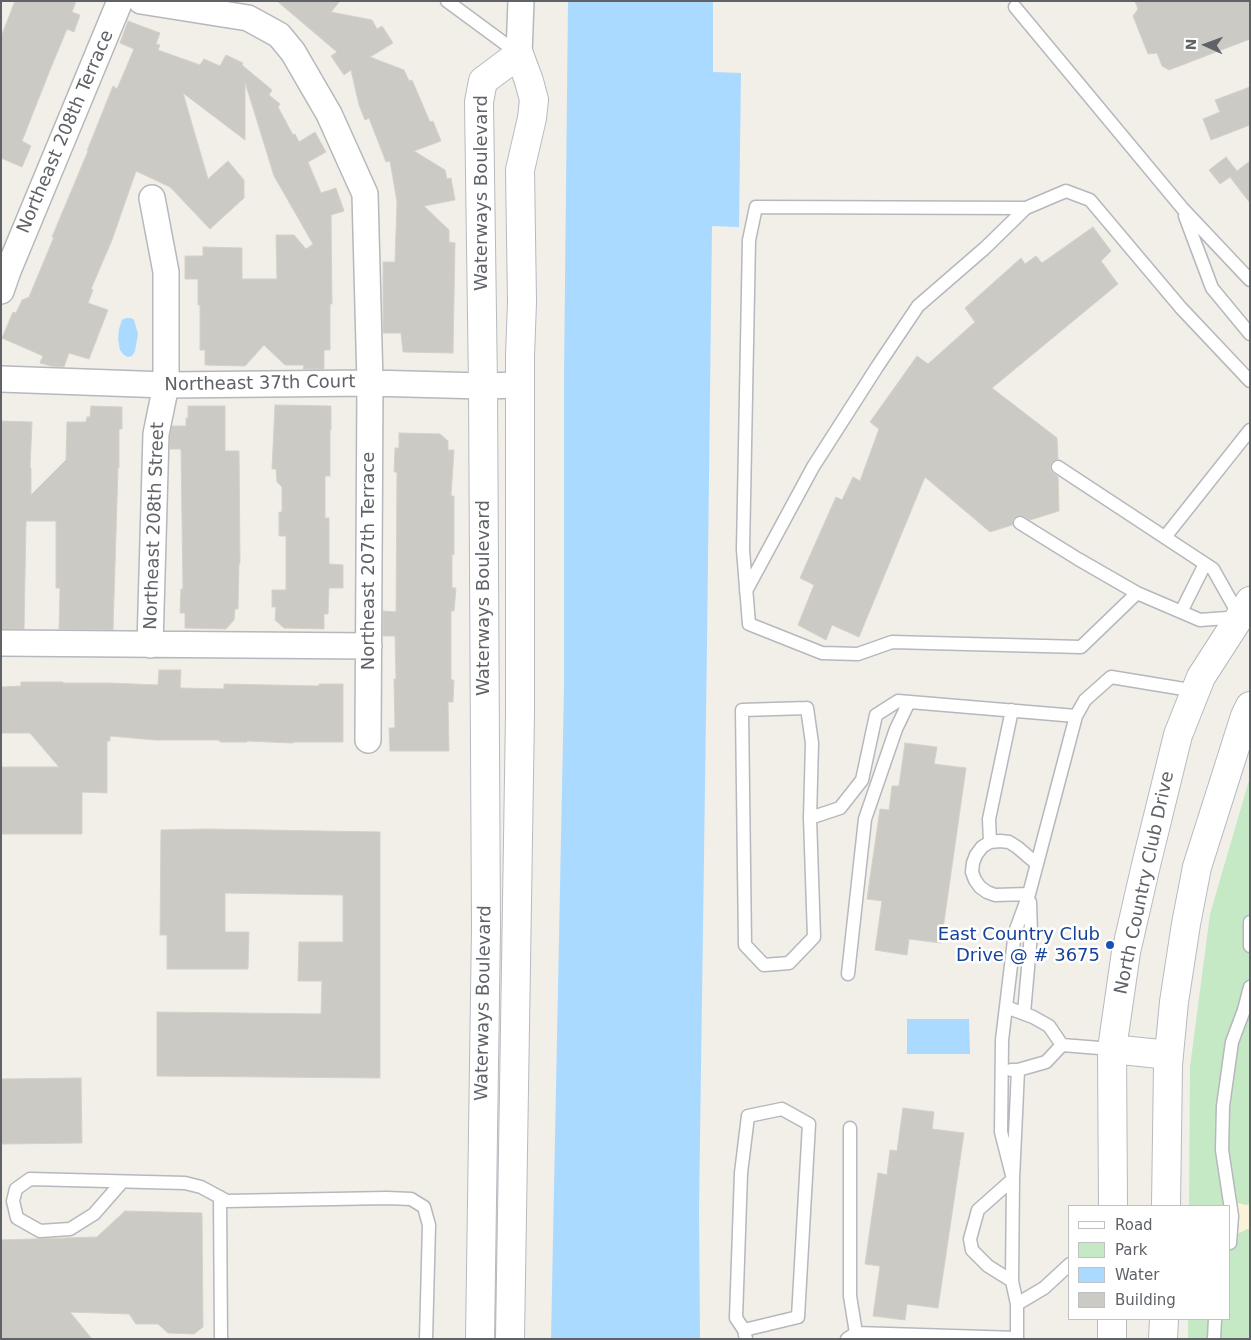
<!DOCTYPE html>
<style>
body{margin:0}
#map{position:relative;width:1251px;height:1340px;overflow:hidden;background:#f1efe8;font-family:"DejaVu Sans",sans-serif}
canvas{display:block}
.frame{position:absolute;inset:0;border:2px solid #5f6368;pointer-events:none}
.legend{position:absolute;left:1068px;top:1205px;width:162px;height:115px;box-sizing:border-box;background:#fff;border:1px solid #bfc1c3;margin:0;padding:6px 9px;list-style:none;font-size:15px;color:#5f6368}
.legend li{display:flex;align-items:center;gap:10px;height:25px}
.legend b{width:25px;border:1px solid #bfc1c3}
.north{position:absolute;left:1181px;top:20px;width:50px;height:50px;-webkit-text-stroke:4px #fff;paint-order:stroke;rotate:272deg;font-size:14px;font-weight:700;line-height:20px;text-align:center;color:#5f6368}
.north::after{content:'';display:block;margin:auto;width:18px;height:22px;background:#5f6368;clip-path:polygon(50% 0,100% 100%,50% 72%,0 100%)}
</style>
<div id="map">
<canvas width="1251" height="1340"></canvas>
<div class="frame"></div>
<ul class="legend">
<li><b style="height:6px;background:#fff"></b>Road</li>
<li><b style="height:14px;background:#c5e8c5"></b>Park</li>
<li><b style="height:14px;background:#aadaff"></b>Water</li>
<li><b style="height:14px;background:#cccac5"></b>Building</li>
</ul>
<div class="north">N</div>
</div>
<script>
const ctx = document.querySelector('canvas').getContext('2d');
ctx.lineJoin = 'round';
function paint(path, color) { ctx.fillStyle = color; ctx.fill(path, 'evenodd'); }
const poly = rows => new Path2D(rows.map(r => 'M' + r).join(''));
function trace(path, color, width, dash) { ctx.strokeStyle = color; ctx.lineWidth = width; ctx.lineCap = dash ? 'butt' : 'round'; ctx.setLineDash(dash || []); ctx.stroke(path); }
function label(font, color, halo, rows, align = 'center') {
  ctx.font = font + ' "DejaVu Sans",sans-serif'; ctx.lineWidth = 5; ctx.setLineDash([]); ctx.textBaseline = 'middle'; ctx.strokeStyle = halo; ctx.fillStyle = color; for (const [text, x, y, turn = 0] of rows) {
    ctx.save(); ctx.translate(x, y); ctx.rotate((+turn || 0) * Math.PI / 180); ctx.textAlign = isNaN(turn) ? turn : align; if (halo) ctx.strokeText(text, 0, 0); ctx.fillText(text, 0, 0); ctx.restore();
  }
}
paint(poly([
 [1250,777,1250,1339,1188,1339,1188,1319,1230,1319,1230,1206,1189,1206,1190,1067,1210,914]
]), '#c5e8c5');
paint(poly([
 [1234,1202,1246,1205,1250,1204,1250,1229,1247,1229,1237,1234]
]), '#fbf3d9');
paint(poly([
 [568,1,713,1,713,72,741,73,739,227,712,226,707,644,699,1210,700,1339,551,1339,564,687,564,376],
 [126,318,131,318,134,320,138,334,135,351,132,356,128,357,124,355,120,350,118,339,119,329,122,320],
 [907,1019,969,1019,970,1054,907,1054]
]), '#aadaff');
const building = poly([
 [15,1,76,1,72,12,80,15,74,32,67,29,50,70,22,141,31,146,22,167,1,158,1,37,15,1],
 [277,1,340,1,331,12,372,20,377,29,382,26,393,43,370,57,404,70,409,81,412,80,430,122,433,121,441,141,414,151,445,170,447,179,451,178,455,200,424,206,449,230,449,242,455,243,453,353,403,352,401,333,383,333,383,262,395,262,397,202,390,161,386,162,369,118,365,120,359,105,351,70,344,75,331,56,337,52,277,1],
 [1135,1,1250,1,1250,39,1169,70,1162,66,1157,53,1148,54,1133,16,1138,9,1135,1],
 [128,21,160,33,156,44,160,45,158,50,200,65,204,59,220,66,226,55,243,63,242,65,272,90,269,95,280,104,278,107,293,135,295,134,299,142,315,132,326,152,308,162,321,193,336,188,344,211,331,215,332,304,330,304,330,350,324,350,324,369,303,369,304,365,285,365,264,345,245,366,205,365,205,350,200,350,200,305,198,305,198,279,185,279,185,256,203,256,203,247,242,248,242,279,277,279,276,235,294,235,306,249,313,244,274,176,245,82,245,140,183,93,208,179,228,161,244,180,244,198,210,229,170,187,136,171,112,240,91,289,93,290,88,303,108,310,89,359,69,353,64,367,51,366,40,363,43,356,2,338,13,312,16,313,22,300,29,297,54,237,52,237,88,151,87,151,113,86,117,89,134,49,120,43,128,21],
 [1250,87,1250,125,1211,140,1203,119,1220,112,1215,100,1250,87],
 [1226,157,1237,171,1250,161,1250,203,1230,177,1220,184,1209,170,1226,157],
 [1093,227,1111,251,1101,261,1118,284,992,388,1057,438,1058,459,1052,462,1050,467,1051,471,1058,477,1059,511,1030,520,1021,515,1017,516,1013,519,1012,525,990,532,925,477,859,637,832,625,826,640,798,625,814,585,800,578,836,497,842,500,853,477,860,481,879,429,870,422,917,356,928,364,975,322,965,308,1021,258,1025,264,1036,256,1042,263,1093,227],
 [275,405,331,406,331,430,330,429,330,476,325,476,325,518,329,518,329,564,343,565,343,588,329,588,328,614,324,614,324,629,284,628,275,620,276,607,272,607,272,590,286,590,286,536,279,536,279,512,282,512,282,487,277,482,276,469,272,469,275,405],
 [91,406,122,407,122,429,119,429,119,468,118,468,113,630,59,629,60,588,56,588,56,521,26,521,24,629,1,629,1,421,32,422,30,468,31,468,31,495,66,460,67,422,86,422,87,417,90,417,91,406],
 [188,406,225,406,225,451,239,451,240,563,239,563,238,609,235,609,234,620,226,629,185,628,185,613,180,613,181,589,183,589,181,449,170,449,170,436,172,426,186,426,186,418,188,418,188,406],
 [399,433,440,434,448,441,448,450,454,450,451,496,454,496,454,555,452,554,452,588,456,588,454,611,451,611,451,680,454,680,453,702,448,702,449,751,390,751,389,728,395,728,394,679,396,679,395,636,383,636,383,611,396,612,397,472,394,472,395,448,399,448,399,433],
 [159,670,181,670,180,688,224,689,224,684,319,686,319,684,343,684,343,742,293,742,293,743,247,741,247,742,221,742,218,740,155,740,110,736,110,741,107,741,107,793,82,792,82,834,1,834,1,767,59,767,30,733,1,733,1,687,21,686,21,682,63,682,63,683,109,683,158,685,159,670],
 [905,743,937,747,934,764,966,768,941,943,909,939,907,955,875,950,882,901,867,899,880,809,889,810,892,786,899,786,905,743],
 [206,829,380,832,380,1078,157,1076,157,1012,321,1014,322,981,298,981,299,942,343,942,343,895,225,893,225,932,249,932,248,969,167,969,167,935,160,935,161,830,206,829],
 [81,1078,82,1143,1,1144,1,1079,81,1078],
 [903,1108,934,1112,932,1129,964,1133,938,1308,907,1304,905,1320,873,1316,880,1266,865,1264,878,1173,887,1175,890,1150,897,1151,903,1108],
 [125,1211,202,1213,203,1327,194,1334,168,1333,158,1324,136,1324,129,1314,70,1312,92,1339,1,1339,1,1240,97,1237,125,1211]
]);
paint(building, '#cccac5');
trace(building, '#d6d1c6', 1);
const lane = poly([
 [447,1,519,54],
 [1015,7,1183,209,1250,280],
 [1185,216,1212,288,1250,334],
 [1058,467,1213,569,1240,617,1200,620,1137,593,1081,647,892,642,858,654,822,653,749,624,743,550,749,240,756,207,1026,208,1066,191,1090,200,1181,308,1250,381],
 [1020,523,1078,559,1137,593],
 [1165,537,1250,430],
 [746,591,813,467,877,367,918,306,985,248,1026,208],
 [1181,612,1205,564],
 [807,708,812,743,810,818,814,937,789,963,764,965,745,945,742,710,807,708],
 [810,818,840,808,862,780,876,715,898,701,1076,716,1085,700,1111,677,1196,691],
 [990,842,989,819,1012,710],
 [1029,894,995,895,987,892,980,887,975,880,972,872,973,863,976,855,982,847,990,842,1000,841,1009,842,1017,847,1037,864],
 [1250,922,1250,946],
 [848,974,865,819,896,729,909,702],
 [1006,1007,1033,1017,1049,1026,1062,1045,1112,1049],
 [1024,1013,1031,934,1030,902],
 [1011,1070,1018,1070,1046,1062,1062,1045],
 [850,1128,850,1296,856,1333],
 [1013,1179,1001,1132,1002,1040,1015,932,1029,894,1076,716],
 [122,1182,94,1214,70,1229,40,1231,17,1218,13,1201,16,1189,30,1179,185,1183,201,1187,227,1201,387,1198,411,1199,424,1207,429,1225,426,1339],
 [220,1197,221,1339],
 [1230,1243,1232,1216,1222,1150,1223,1106,1232,1042,1244,1010,1250,987],
 [1012,1281,988,1266,972,1250,970,1239,978,1210,1013,1179],
 [1017,1304,1012,1281,1013,1179,1018,1070],
 [744,1330,798,1317,809,1124,782,1109,748,1116,741,1173,736,1318,744,1330,746,1339],
 [847,1339,856,1333,1017,1338,1017,1304,1044,1288,1070,1264],
 [1214,1339,1215,1319]
]);
const street = poly([
 [141,1,248,18,279,35,293,52,329,114,365,194,370,383,368,740],
 [519,54,521,1],
 [1,291,8,271,120,1],
 [1,379,166,385,370,383,483,386,520,385],
 [1,643,369,646],
 [150,645,156,434,166,385,166,272,152,198]
]);
const secondary = poly([
 [1112,1049,1169,1055],
 [1113,1206,1112,1049,1126,952,1146,865,1178,735,1201,677,1250,601],
 [1166,1206,1168,1065,1174,1002,1186,924,1197,867,1245,716,1250,706],
 [1112,1319,1112,1339],
 [480,1339,486,927,483,386,479,102,483,81,519,54,529,81,534,100,532,118,520,170,522,302,520,356,520,714,510,1339],
 [1163,1339,1164,1319]
]);
trace(lane, '#b5b8bc', 15);
trace(street, '#b5b8bc', 28);
trace(secondary, '#b6babf', 30);
trace(lane, '#fff', 12);
trace(street, '#fff', 25);
trace(secondary, '#fff', 28);
for (const [x, y, r, color] of [
 [1110,945,5,"#1a4fb4"]
]) { const dot = new Path2D(); dot.arc(x, y, r, 0, 2 * Math.PI); ctx.fillStyle = color; ctx.fill(dot); trace(dot, '#fff', 2); }
label('18px', '#5f6368', '#fff', [
 ["Northeast 208th Terrace",66,132,-67],
 ["Waterways Boulevard",482,193,-90],
 ["Northeast 37th Court",260,384,-1],
 ["Northeast 208th Street",155,526,-88],
 ["Northeast 207th Terrace",369,561,-90],
 ["Waterways Boulevard",484,598,-90],
 ["North Country Club Drive",1145,883,-78],
 ["Waterways Boulevard",484,1003,-89]
]);
label('18px', '#164399', '#fff', [
 ["East Country Club",1100,935],
 ["Drive @ # 3675",1100,956]
], 'right');
</script>
